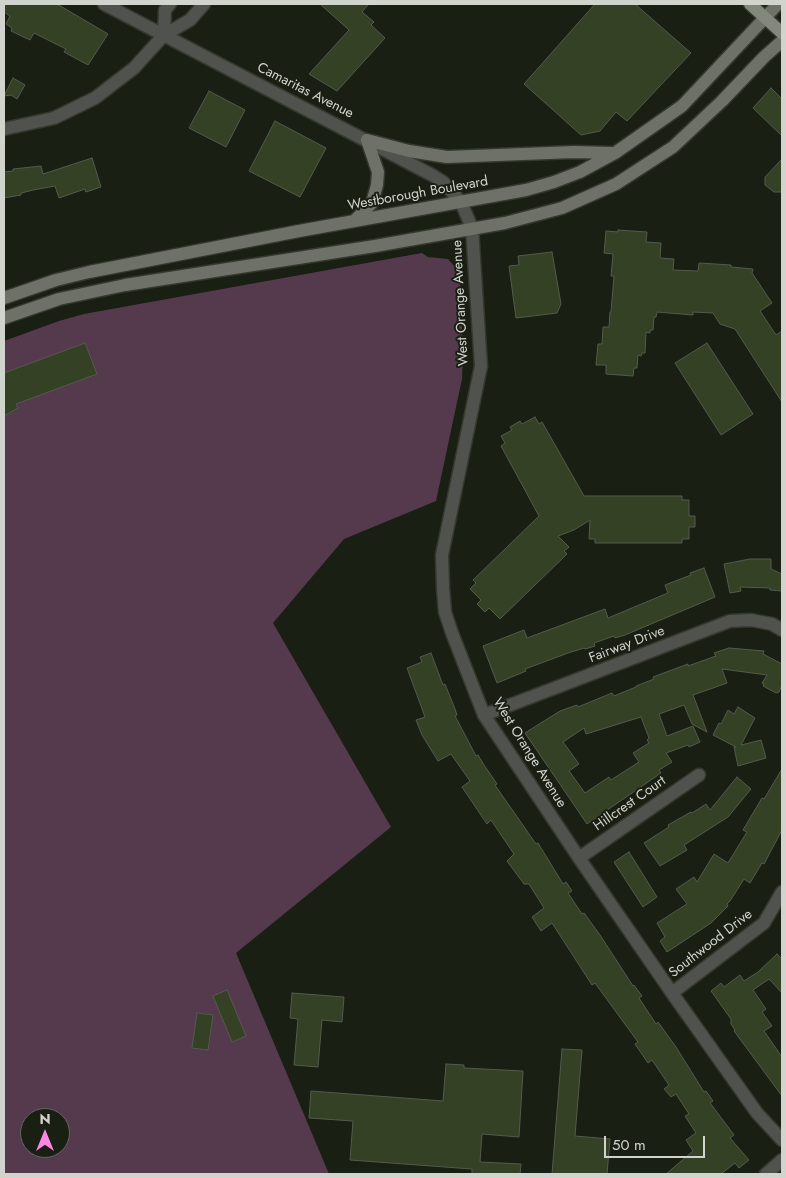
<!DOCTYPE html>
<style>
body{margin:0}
#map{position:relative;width:786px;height:1178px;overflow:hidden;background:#1a1f14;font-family:Jost,sans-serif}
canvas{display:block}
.frame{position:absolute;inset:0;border:5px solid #d1d4cd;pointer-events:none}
.north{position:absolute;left:20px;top:1108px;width:50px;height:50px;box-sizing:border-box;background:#1a1f14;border:1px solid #63675e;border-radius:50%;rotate:0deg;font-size:14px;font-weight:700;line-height:20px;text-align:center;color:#d1d4cd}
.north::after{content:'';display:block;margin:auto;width:18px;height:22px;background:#fd86e3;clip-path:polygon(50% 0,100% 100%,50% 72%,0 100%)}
.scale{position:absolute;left:604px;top:1136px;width:101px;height:22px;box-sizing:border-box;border:2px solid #d1d4cd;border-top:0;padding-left:6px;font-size:15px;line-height:18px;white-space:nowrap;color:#d1d4cd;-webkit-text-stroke:4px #1a1f14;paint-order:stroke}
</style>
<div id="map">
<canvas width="786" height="1178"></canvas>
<div class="frame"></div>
<div class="north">N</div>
<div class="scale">50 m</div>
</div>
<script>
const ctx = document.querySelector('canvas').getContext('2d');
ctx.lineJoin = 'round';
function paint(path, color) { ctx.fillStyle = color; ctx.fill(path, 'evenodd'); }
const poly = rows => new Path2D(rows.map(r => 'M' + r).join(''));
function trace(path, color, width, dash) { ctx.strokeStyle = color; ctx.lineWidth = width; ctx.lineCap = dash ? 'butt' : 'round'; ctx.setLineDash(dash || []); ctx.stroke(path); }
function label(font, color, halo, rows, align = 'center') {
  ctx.font = font + ' Jost,sans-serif'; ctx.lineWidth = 4; ctx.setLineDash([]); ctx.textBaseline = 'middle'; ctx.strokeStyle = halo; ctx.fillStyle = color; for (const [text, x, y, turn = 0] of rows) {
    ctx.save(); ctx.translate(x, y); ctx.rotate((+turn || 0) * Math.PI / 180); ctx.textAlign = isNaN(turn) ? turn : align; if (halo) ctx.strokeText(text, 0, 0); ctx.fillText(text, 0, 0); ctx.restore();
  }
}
paint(poly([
 [422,253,428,257,448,259,460,273,463,356,462,379,436,501,344,539,273,623,391,827,236,953,329,1174,4,1174,4,341,59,321,84,314],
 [30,1118,60,1118,60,1148,30,1148]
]), '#553a4e');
const building = poly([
 [4,4,57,4,108,34,88,65,64,52,66,49,34,33,30,40,11,31,12,28,6,24,10,16,4,12,4,4],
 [320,4,369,4,362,12,374,22,371,25,385,38,337,91,309,74,349,30,320,4],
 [595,4,635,4,691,53,627,121,616,112,600,131,581,135,524,84,595,4],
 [13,78,25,85,17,99,11,95,4,96,13,78],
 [771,88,782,99,782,136,753,108,771,88],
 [209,91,245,110,226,147,189,128,209,91],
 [275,121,326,148,300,197,249,171,275,121],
 [92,158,101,187,86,192,85,189,59,198,55,186,33,190,21,193,21,195,4,198,4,172,13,171,13,169,41,166,43,174,92,158],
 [782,159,782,192,774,192,765,185,765,177,782,159],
 [618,230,647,232,646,242,661,243,660,258,674,259,673,270,698,271,699,263,731,265,731,267,753,269,752,273,772,303,760,311,776,335,782,331,782,402,735,329,720,324,713,313,693,312,693,315,657,312,656,317,654,317,653,330,650,330,650,333,646,332,645,353,642,353,641,356,638,355,637,368,634,368,633,376,606,374,606,365,596,365,598,344,602,344,603,327,609,327,610,312,611,312,614,276,611,276,613,254,604,253,606,231,618,232,618,230],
 [552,252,561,304,557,313,516,318,509,266,519,265,518,256,552,252],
 [85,343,97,374,16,404,18,408,4,416,4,373,85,343],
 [707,343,753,414,721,435,675,363,707,343],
 [535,417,539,424,542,422,584,496,682,496,682,500,689,500,689,516,695,516,695,527,689,527,689,539,682,539,682,543,595,543,595,539,589,539,590,520,574,530,558,536,569,547,564,551,567,554,500,619,489,608,485,612,477,604,481,600,470,589,476,583,473,580,539,516,501,446,505,443,501,436,512,430,510,427,520,421,522,424,535,417],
 [750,559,771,559,771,569,782,574,782,591,770,590,770,588,740,587,741,591,730,593,724,564,750,559],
 [704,568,715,597,625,635,615,638,614,636,594,643,595,646,585,649,584,648,568,653,525,669,526,671,497,683,483,646,524,630,527,638,605,609,608,618,668,593,665,585,691,575,690,573,704,568],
 [729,648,764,651,763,654,782,664,782,685,779,692,776,693,763,686,764,684,762,683,767,675,722,669,727,683,693,695,707,732,692,724,684,705,659,714,667,736,693,726,700,742,689,747,688,745,666,753,672,762,659,770,661,773,587,824,525,733,560,711,577,705,578,707,612,693,614,696,636,687,636,686,654,679,653,677,688,664,688,666,716,656,714,653,729,648],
 [641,717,649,738,647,740,649,743,633,753,639,762,611,780,609,777,585,793,569,771,579,764,563,742,584,728,586,734,641,717],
 [431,653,443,685,445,684,455,709,457,715,455,716,476,756,478,755,484,765,497,784,495,785,497,788,536,844,538,843,563,884,566,882,572,891,568,893,582,914,584,913,600,935,633,986,634,985,642,996,639,998,656,1024,658,1022,676,1047,704,1092,706,1091,713,1101,710,1103,734,1135,730,1138,749,1160,739,1168,735,1163,721,1174,666,1174,693,1151,686,1140,696,1133,685,1116,689,1114,676,1094,671,1097,664,1089,669,1085,652,1060,648,1063,635,1044,638,1042,595,983,592,985,552,923,541,931,532,917,544,908,529,884,524,884,507,861,514,854,491,820,487,824,462,787,470,781,451,754,438,761,422,735,416,720,425,717,407,668,422,662,420,657,431,653],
 [738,707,755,718,741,745,761,740,766,758,738,766,734,747,736,747,713,735,719,723,721,724,728,710,734,714,738,707],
 [782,769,782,830,764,864,762,863,750,883,744,879,730,901,727,904,728,906,711,923,667,952,660,941,665,937,657,923,687,904,676,889,694,877,697,882,714,854,728,863,747,832,743,830,762,798,764,799,782,769],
 [737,777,751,789,728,817,684,845,687,850,660,866,644,843,669,827,668,825,691,812,692,813,706,804,710,810,737,777],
 [629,852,657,897,643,907,614,862,629,852],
 [777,954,782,959,782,993,769,979,753,990,766,1009,762,1012,772,1026,764,1031,782,1057,782,1096,734,1031,735,1030,731,1024,731,1019,711,991,721,983,724,987,740,975,744,981,758,972,777,954],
 [227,990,246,1036,232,1042,213,996,227,990],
 [292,993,344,997,342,1022,322,1020,318,1067,294,1065,298,1019,290,1018,292,993],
 [197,1013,213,1015,208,1050,192,1048,197,1013],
 [562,1049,582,1050,575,1136,610,1139,607,1174,552,1174,562,1049],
 [446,1064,464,1065,464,1068,523,1071,519,1137,482,1134,480,1162,521,1164,520,1174,472,1174,472,1169,350,1160,353,1121,309,1118,311,1091,443,1101,446,1064]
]);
paint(building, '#344124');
trace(building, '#545a4d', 1);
const street = poly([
 [104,4,432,175,443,182,461,202,472,228,481,366,442,555,443,588,445,612,452,633,484,715,579,858,672,993,757,1113,782,1140],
 [164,35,165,10,170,4],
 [4,129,54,118,95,98,134,68,164,35,190,20,204,4],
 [484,715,730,621,751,620,772,624,782,630],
 [579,858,699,775],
 [672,993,764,923,782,892],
 [766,1174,782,1160]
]);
const secondary = poly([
 [367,140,409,151,447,157,574,152,612,153],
 [354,221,372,203,377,185,378,172,367,140],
 [4,298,56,280,89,272,299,231,526,190,554,182,580,172,615,153,682,106,778,4],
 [4,318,59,299,125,285,375,246,505,223,562,208,616,184,673,147,722,101,764,57,782,41]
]);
const primary = poly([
 [750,4,782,33]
]);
trace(street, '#34382e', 15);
trace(secondary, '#34382e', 15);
trace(primary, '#34382e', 15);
trace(street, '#50534d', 12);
trace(secondary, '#6d7168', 12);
trace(primary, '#83887d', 12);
label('14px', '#d1d4cd', '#1a1f14', [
 ["Camaritas Avenue",305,91,27],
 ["Westborough Boulevard",418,194,-10],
 ["West Orange Avenue",461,303,-93],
 ["Fairway Drive",627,645,-21],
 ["West Orange Avenue",529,753,58],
 ["Hillcrest Court",630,804,-35],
 ["Southwood Drive",711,944,-38]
]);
</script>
